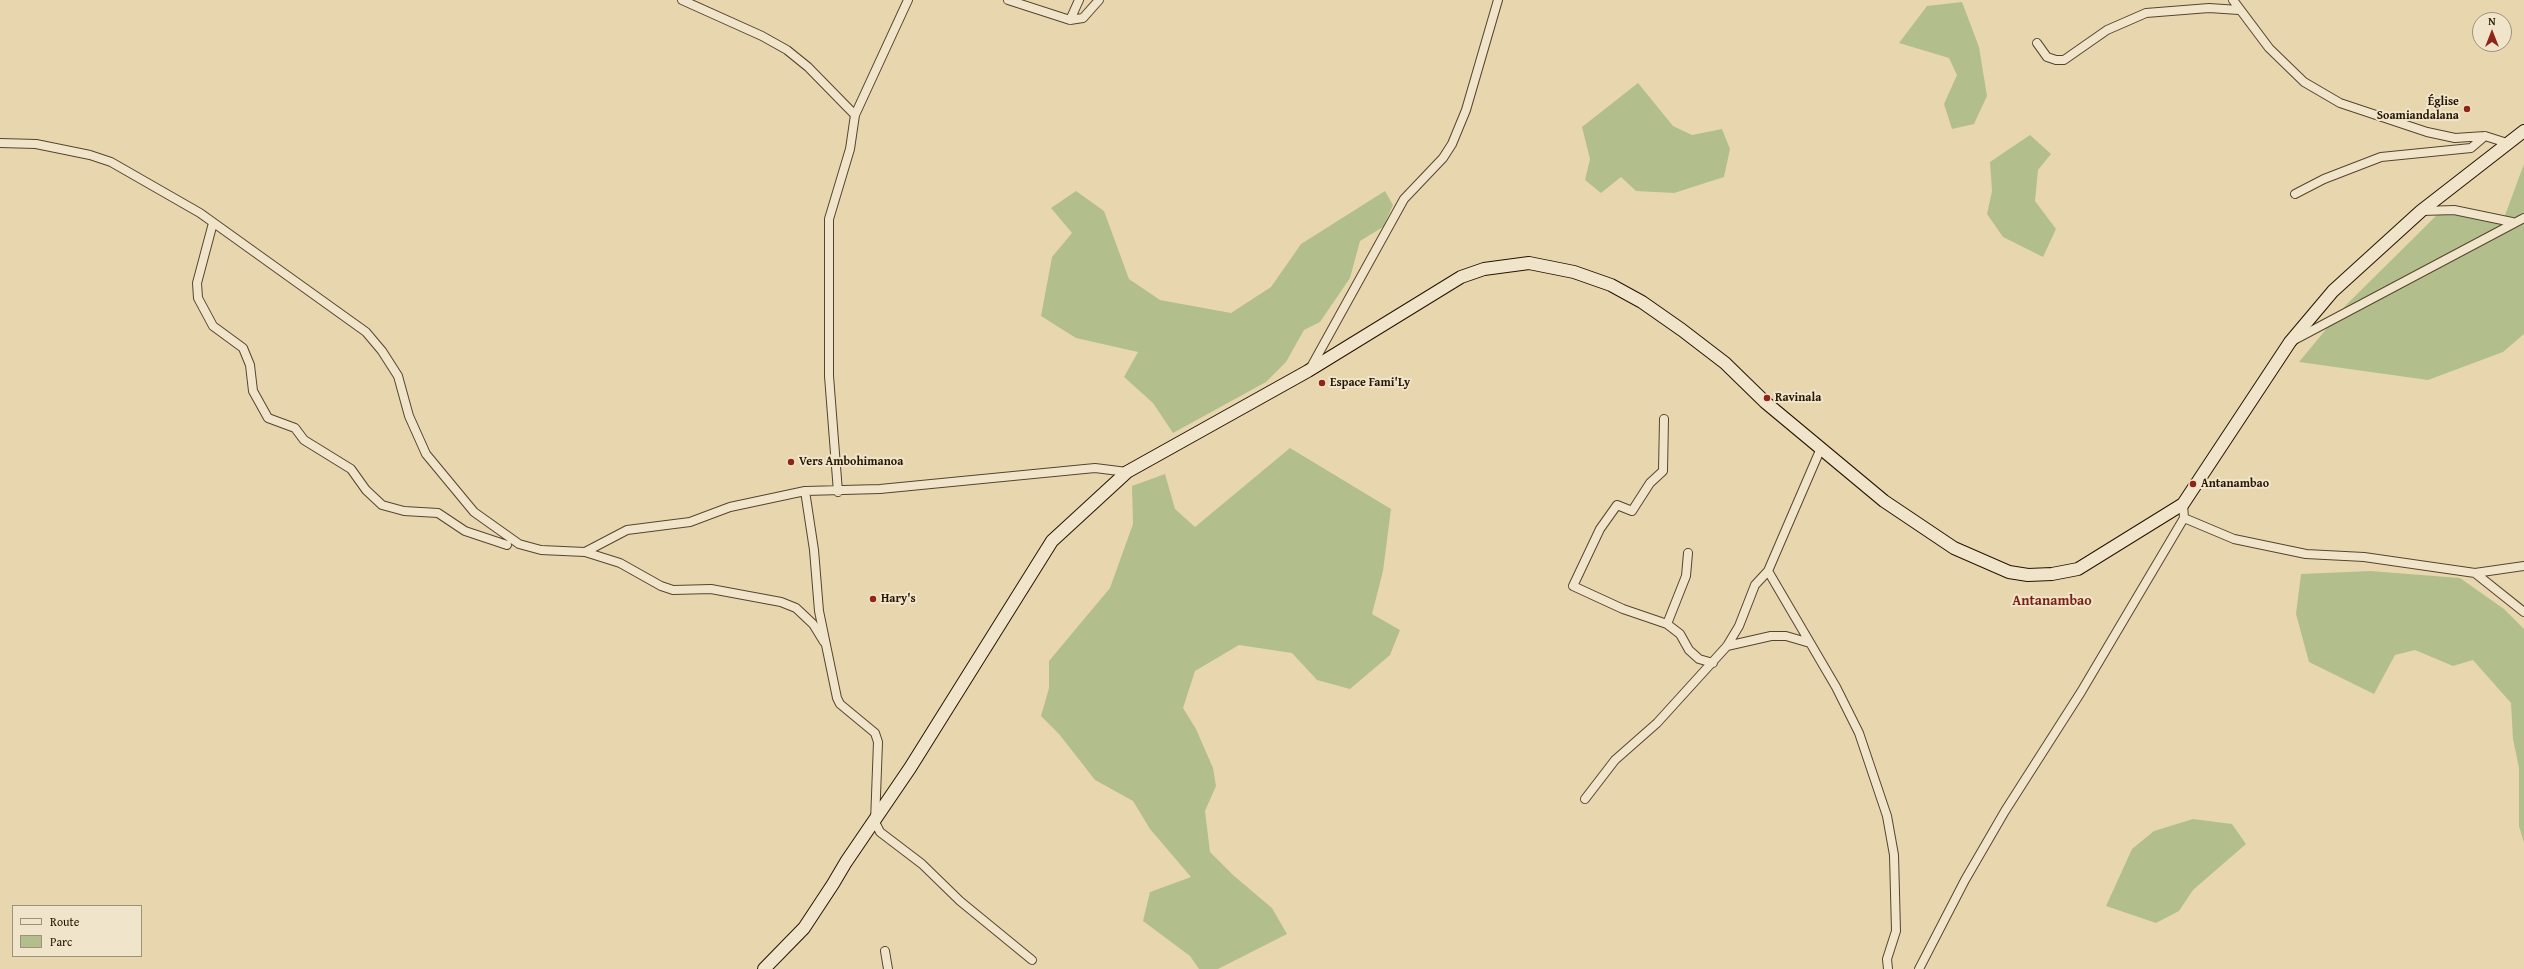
<!DOCTYPE html>
<meta charset="utf-8">
<style>
body{margin:0}
#map{position:relative;width:2524px;height:969px;overflow:hidden;background:#e8d7ae;font-family:"Gentium Book Plus",serif}
canvas{display:block}
.legend{position:absolute;left:12px;top:905px;width:130px;height:52px;box-sizing:border-box;background:#f0e5ca;border:1px solid #9f9179;margin:0;padding:5px 7px;list-style:none;font-size:12px;color:#251400}
.legend li{display:flex;align-items:center;gap:8px;height:20px}
.legend b{width:20px;border:1px solid #9f9179}
.north{position:absolute;left:2472px;top:12px;width:40px;height:40px;box-sizing:border-box;background:#f0e5ca;border:1px solid #9f9179;border-radius:50%;rotate:0deg;font-size:11px;font-weight:700;line-height:16px;text-align:center;color:#251400}
.north::after{content:'';display:block;margin:auto;width:14px;height:18px;background:#8f2418;clip-path:polygon(50% 0,100% 100%,50% 72%,0 100%)}
</style>
<div id="map">
<canvas width="2524" height="969"></canvas>
<ul class="legend">
<li><b style="height:5px;background:#f0e5ca"></b>Route</li>
<li><b style="height:11px;background:#b2bf8d"></b>Parc</li>
</ul>
<div class="north">N</div>
</div>
<script>
const ctx = document.querySelector('canvas').getContext('2d');
ctx.lineJoin = 'round';
function paint(path, color) { ctx.fillStyle = color; ctx.fill(path, 'evenodd'); }
const poly = rows => new Path2D(rows.map(r => 'M' + r).join(''));
function trace(path, color, width, dash) { ctx.strokeStyle = color; ctx.lineWidth = width; ctx.lineCap = dash ? 'butt' : 'round'; ctx.setLineDash(dash || []); ctx.stroke(path); }
function label(font, color, halo, rows, align = 'center') {
  ctx.font = font + ' "Gentium Book Plus",serif'; ctx.lineWidth = 4; ctx.setLineDash([]); ctx.textBaseline = 'middle'; ctx.strokeStyle = halo; ctx.fillStyle = color; for (const [text, x, y, turn = 0] of rows) {
    ctx.save(); ctx.translate(x, y); ctx.rotate((+turn || 0) * Math.PI / 180); ctx.textAlign = isNaN(turn) ? turn : align; if (halo) ctx.strokeText(text, 0, 0); ctx.fillText(text, 0, 0); ctx.restore();
  }
}
paint(poly([
 [1962,2,1979,47,1987,96,1974,124,1952,129,1944,104,1957,75,1949,58,1899,43,1927,6],
 [1638,83,1673,126,1692,135,1722,129,1730,149,1724,177,1674,193,1636,191,1621,177,1601,193,1585,180,1590,159,1582,127],
 [2030,135,2051,154,2038,170,2035,201,2056,229,2043,257,2003,237,1987,214,1992,191,1990,162],
 [2524,164,2524,334,2503,352,2428,380,2299,362,2346,305,2438,214,2504,218],
 [1076,191,1104,211,1129,279,1160,300,1231,313,1271,287,1301,244,1385,191,1393,205,1383,227,1360,241,1350,278,1320,322,1304,330,1286,362,1266,382,1173,433,1153,403,1124,377,1138,352,1076,338,1041,316,1052,257,1072,233,1051,208],
 [1290,448,1391,509,1383,571,1372,614,1400,630,1390,655,1350,689,1317,680,1292,653,1239,645,1195,671,1183,708,1196,729,1213,768,1216,786,1205,811,1210,852,1233,875,1272,908,1287,934,1218,969,1199,969,1190,956,1143,921,1150,892,1191,877,1150,829,1133,801,1095,780,1059,734,1041,716,1049,688,1049,661,1110,588,1133,524,1132,486,1165,474,1175,509,1195,527],
 [2370,571,2460,578,2504,609,2524,629,2524,843,2519,826,2519,768,2513,739,2511,703,2473,660,2453,666,2415,650,2395,655,2374,694,2309,662,2296,614,2301,574],
 [2193,819,2232,824,2246,844,2193,890,2179,911,2156,923,2106,906,2132,849,2154,831]
]), '#b2bf8d');
const street = poly([
 [682,0,762,36,787,50,808,67,855,115],
 [1008,0,1070,20,1083,18,1099,0],
 [2233,0,2269,48,2304,82,2340,103,2427,132,2455,138,2485,136,2507,143],
 [1070,20,1079,0],
 [2037,43,2047,57,2056,60,2064,60,2107,30,2146,13,2209,8,2239,10],
 [0,143,36,144,90,155,111,162,200,213,366,332,382,351,398,376,409,416,426,454,474,512,519,544,541,550,585,552,627,530,690,522,730,507,805,491,880,489,1095,468,1127,472],
 [2295,194,2324,179,2381,157,2471,148,2485,136],
 [2422,211,2454,210,2512,222],
 [213,223,197,283,198,298,213,326,243,348,250,365,253,391,268,418,295,428,304,440,351,469,366,490,382,505,404,511,438,513,465,531,507,545],
 [2296,339,2524,218],
 [1310,369,1404,199,1443,158,1452,144,1466,110,1498,0],
 [1664,419,1663,471,1650,483,1632,511,1617,505,1600,529,1573,586,1623,609,1667,624,1680,634,1689,650,1699,659,1713,663],
 [1821,448,1768,571,1836,687,1859,733,1887,816,1894,855,1896,931,1887,959,1888,969],
 [805,491,814,550,819,611,837,698,840,704,875,733,878,742,875,822,880,832,922,864,960,901,1032,960],
 [838,492,829,376,829,219,850,149,855,115,908,0],
 [2184,518,2234,539,2306,554,2364,557,2475,573,2524,612],
 [585,552,620,563,661,586,673,590,711,589,781,602,796,608,813,624,824,642],
 [2475,573,2524,566],
 [1667,624,1686,576,1688,553],
 [1727,646,1771,636,1786,636,1810,643],
 [1585,799,1615,760,1657,723,1727,646,1739,626,1755,585,1768,571],
 [885,951,888,969],
 [1919,969,1965,880,2005,811,2081,692,2184,518,2183,504]
]);
const secondary = poly([
 [764,969,804,928,833,884,846,862,910,768,1052,541,1127,472,1308,371,1461,277,1484,269,1529,263,1574,272,1611,285,1642,302,1682,330,1725,363,1765,402,1884,501,1954,548,2009,572,2028,575,2052,574,2078,569,2183,504,2290,342,2333,291,2421,211,2524,131]
]);
trace(street, '#56452c', 10);
trace(secondary, '#251400', 14);
trace(street, '#f0e5ca', 8);
trace(secondary, '#f0e5ca', 12);
for (const [x, y, r, color] of [
 [2467,109,4,"#8f2418"],
 [1322,383,4,"#8f2418"],
 [1767,398,4,"#8f2418"],
 [791,462,4,"#8f2418"],
 [2193,484,4,"#8f2418"],
 [873,599,4,"#8f2418"]
]) { const dot = new Path2D(); dot.arc(x, y, r, 0, 2 * Math.PI); ctx.fillStyle = color; ctx.fill(dot); trace(dot, '#f0e5ca', 1.5); }
label('bold 12px', '#251400', '#f0e5ca', [
 ["Église",2459,102,"right"],
 ["Soamiandalana",2459,116,"right"],
 ["Espace Fami'Ly",1330,383],
 ["Ravinala",1775,398],
 ["Vers Ambohimanoa",799,462],
 ["Antanambao",2201,484],
 ["Hary's",881,599]
], 'left');
label('bold 14px', '#7a1f14', '#f0e5ca', [
 ["Antanambao",2052,601]
]);
</script>
